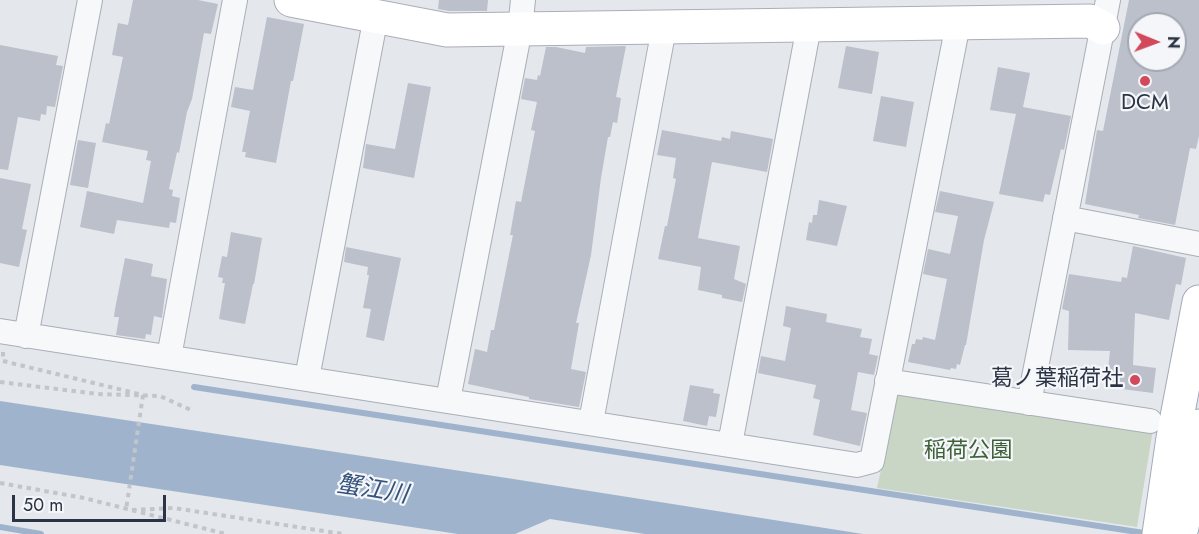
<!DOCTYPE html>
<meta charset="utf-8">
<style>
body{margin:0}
#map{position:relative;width:1199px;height:534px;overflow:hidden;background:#e4e7ec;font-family:Jost,sans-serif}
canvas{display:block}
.north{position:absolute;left:1127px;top:12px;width:60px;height:60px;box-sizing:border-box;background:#f4f6f9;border:2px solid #a4a8b1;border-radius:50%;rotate:91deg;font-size:16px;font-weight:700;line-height:24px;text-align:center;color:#2b3445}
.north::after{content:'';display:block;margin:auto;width:21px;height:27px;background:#d1495b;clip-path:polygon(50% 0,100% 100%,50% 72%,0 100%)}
.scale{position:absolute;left:12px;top:495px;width:154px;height:27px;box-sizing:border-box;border:3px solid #2b3445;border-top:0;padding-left:8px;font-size:18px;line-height:21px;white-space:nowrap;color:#2b3445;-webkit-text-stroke:4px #f4f6f9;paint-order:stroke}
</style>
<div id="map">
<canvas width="1199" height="534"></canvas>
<div class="north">N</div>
<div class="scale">50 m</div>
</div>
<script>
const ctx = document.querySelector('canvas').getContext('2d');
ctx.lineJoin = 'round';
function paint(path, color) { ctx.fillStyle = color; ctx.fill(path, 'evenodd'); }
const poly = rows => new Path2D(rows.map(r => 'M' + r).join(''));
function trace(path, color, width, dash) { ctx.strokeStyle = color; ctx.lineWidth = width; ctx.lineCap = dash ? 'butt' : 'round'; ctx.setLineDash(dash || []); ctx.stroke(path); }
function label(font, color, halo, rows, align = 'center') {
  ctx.font = font + ' Jost,"Noto Sans JP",sans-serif'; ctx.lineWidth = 4.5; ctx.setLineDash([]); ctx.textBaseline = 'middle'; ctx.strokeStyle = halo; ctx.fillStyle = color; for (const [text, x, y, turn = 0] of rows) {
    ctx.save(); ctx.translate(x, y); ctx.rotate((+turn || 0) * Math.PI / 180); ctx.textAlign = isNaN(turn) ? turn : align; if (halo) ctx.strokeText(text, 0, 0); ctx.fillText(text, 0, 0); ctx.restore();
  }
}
paint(poly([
 [905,392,1153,429,1137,527,877,488,897,396]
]), '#c9d6c5');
paint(poly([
 [0,401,507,478,863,534,645,534,550,519,515,534,458,534,46,472,0,465]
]), '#9fb4cc');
trace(poly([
 [194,387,1144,533],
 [0,527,41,534]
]), '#9fb4cc', 6);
paint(poly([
 [133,0,198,0,218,4,211,34,204,33,192,99,187,112,179,153,177,152,169,189,173,190,172,196,180,198,176,223,170,222,169,228,117,220,114,234,80,227,87,191,143,203,151,161,146,160,148,151,102,142,106,123,109,124,123,57,112,55,118,23,128,25],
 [439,0,488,0,487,11,449,11,438,9],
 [1129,0,1199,0,1199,136,1196,149,1190,148,1175,225,1138,218,1139,215,1085,204,1097,130,1103,131],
 [1139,24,1175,24,1175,60,1139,60],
 [267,17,304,24,293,81,291,81,276,163,245,157,246,152,242,152,250,111,231,107,235,87,253,90],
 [0,45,58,56,56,65,63,66,55,107,47,106,46,115,41,114,40,121,18,117,8,170,0,169],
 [626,46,616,97,621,98,617,123,613,122,610,137,608,137,601,178,591,255,576,323,579,323,571,369,586,372,579,407,529,399,529,397,468,384,475,349,487,352,491,330,494,330,513,235,510,235,516,201,521,202,535,131,531,130,537,102,521,99,525,78,537,80,538,75,540,76,546,47,556,47,585,53,586,47],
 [846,46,879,52,872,94,838,88],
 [998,67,1030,73,1023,107,1071,116,1064,150,1061,149,1050,195,1045,194,1043,202,999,194,1016,114,990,110],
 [408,83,431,87,414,178,363,168,366,144,395,149],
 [881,96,914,102,906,147,873,141],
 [662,130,721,141,722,137,730,139,731,131,773,139,767,172,712,162,698,238,740,246,734,279,746,284,742,302,722,298,722,295,698,290,701,267,658,259,665,226,667,226,676,179,673,178,676,158,657,155],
 [78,140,96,143,88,188,70,185],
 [0,178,31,184,22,229,27,230,19,267,0,263],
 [940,191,994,202,984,240,966,345,965,345,960,365,957,364,956,369,951,368,950,370,908,362,912,344,915,344,916,339,922,340,923,337,935,340,947,279,923,274,928,249,950,254,958,216,935,212],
 [819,200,847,206,837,246,806,240,809,222,812,223,813,215,817,215],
 [231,232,262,238,254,284,253,284,245,324,219,319,225,283,222,283,223,278,218,277,222,256,227,257],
 [1133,246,1186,258,1181,285,1176,284,1169,320,1135,313,1133,365,1156,368,1153,393,1106,387,1110,351,1068,350,1069,311,1062,309,1069,274,1121,282,1122,277,1127,278],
 [346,247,401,258,384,341,366,337,371,309,363,308,369,275,367,275,368,267,344,262],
 [125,258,153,264,151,276,167,279,162,318,154,316,151,335,146,334,145,339,116,335,119,317,114,317,115,309],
 [786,306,827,314,826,322,862,329,860,337,872,339,869,354,878,356,874,375,858,372,851,410,867,413,860,446,813,435,820,400,813,398,816,385,758,373,761,356,785,361,791,328,783,326],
 [690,385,714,389,713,393,720,394,716,417,709,416,707,426,683,421]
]), '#bbc0ca');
const street = poly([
 [1065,218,1199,244],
 [0,331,857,465,872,461,958,24],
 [26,336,90,0],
 [169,357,235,0],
 [307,378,376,16],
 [887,381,1150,421],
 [448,400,520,29,523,0],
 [1029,403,1108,0],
 [591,422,664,28],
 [730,444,809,26]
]);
const secondary = poly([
 [291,0,447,30,1090,21,1103,28]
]);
const primary = poly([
 [1182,527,1199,426],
 [1159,534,1173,438,1199,302]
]);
trace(street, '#a9aeb7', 26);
trace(secondary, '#a9aeb7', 35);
trace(primary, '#a3abb8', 35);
trace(poly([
 [3,352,3,361,143,395,126,510],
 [0,382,98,394,160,396,193,411],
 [0,483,84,498,226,534],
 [132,510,174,508,343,534]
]), '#c2c5cb', 4, [4.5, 4.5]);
trace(street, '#f7f8fa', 24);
trace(secondary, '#fff', 33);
trace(primary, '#fff', 33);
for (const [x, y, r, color] of [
 [1145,81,6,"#d1495b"],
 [1135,380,6,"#d1495b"]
]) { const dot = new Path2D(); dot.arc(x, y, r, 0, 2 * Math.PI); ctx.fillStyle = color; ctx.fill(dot); trace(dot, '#f4f6f9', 2); }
label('22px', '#2b3445', '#f4f6f9', [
 ["DCM",1145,104],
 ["葛ノ葉稲荷社",1123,380,"right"]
]);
label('22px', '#3f6138', '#f4f6f9', [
 ["稲荷公園",968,452]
]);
label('italic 24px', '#34527a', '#f4f6f9', [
 ["蟹江川",372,491,9]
]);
</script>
